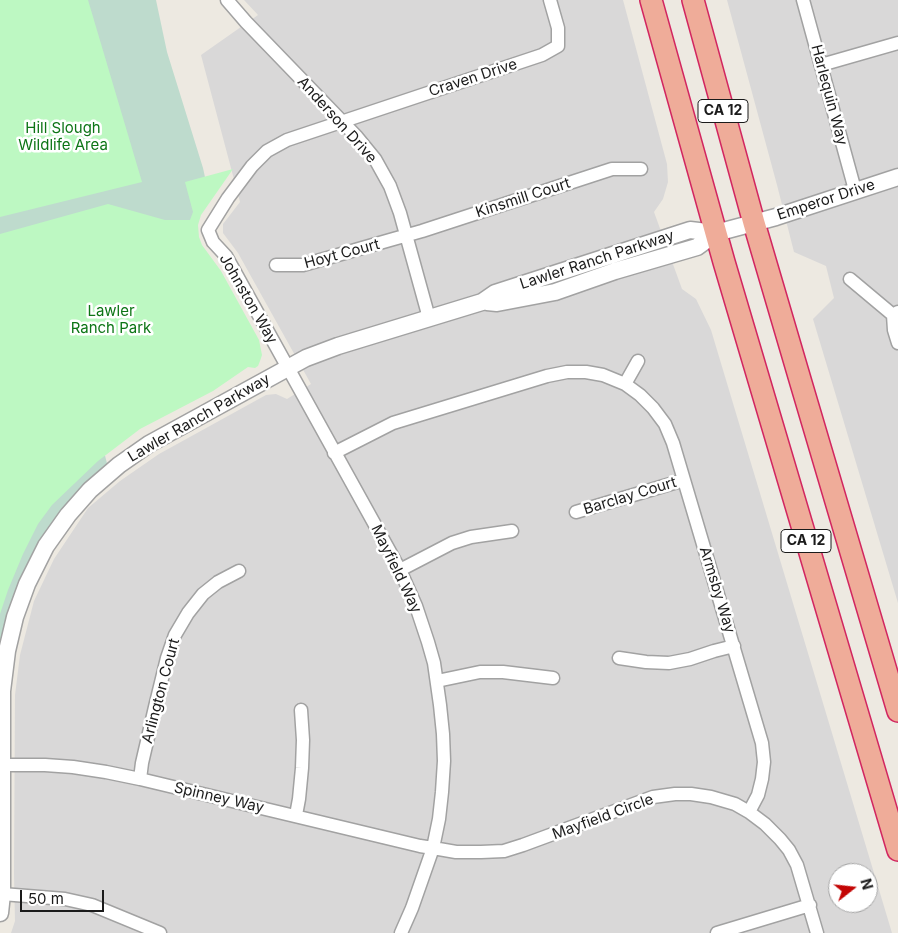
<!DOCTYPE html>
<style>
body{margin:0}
#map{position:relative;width:898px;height:933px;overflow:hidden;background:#ede9e1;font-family:Inter,sans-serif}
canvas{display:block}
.north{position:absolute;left:828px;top:863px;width:50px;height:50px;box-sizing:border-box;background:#fff;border:1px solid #a4a4a4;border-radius:50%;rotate:74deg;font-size:14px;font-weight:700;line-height:20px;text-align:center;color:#1b1b1b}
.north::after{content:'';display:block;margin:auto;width:18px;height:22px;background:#c30504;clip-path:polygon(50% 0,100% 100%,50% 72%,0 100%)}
.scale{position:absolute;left:20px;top:890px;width:84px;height:22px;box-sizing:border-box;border:2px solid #1b1b1b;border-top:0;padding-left:6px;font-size:15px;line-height:18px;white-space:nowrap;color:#1b1b1b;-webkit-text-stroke:4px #fff;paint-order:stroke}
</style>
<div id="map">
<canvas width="898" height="933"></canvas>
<div class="north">N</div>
<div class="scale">50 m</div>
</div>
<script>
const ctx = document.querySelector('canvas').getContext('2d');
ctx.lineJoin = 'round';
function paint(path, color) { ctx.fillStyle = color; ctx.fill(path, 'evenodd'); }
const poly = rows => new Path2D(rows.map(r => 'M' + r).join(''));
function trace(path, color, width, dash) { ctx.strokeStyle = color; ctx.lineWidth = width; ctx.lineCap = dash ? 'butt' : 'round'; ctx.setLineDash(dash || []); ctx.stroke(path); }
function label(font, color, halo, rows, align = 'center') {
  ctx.font = font + ' Inter,sans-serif'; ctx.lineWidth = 5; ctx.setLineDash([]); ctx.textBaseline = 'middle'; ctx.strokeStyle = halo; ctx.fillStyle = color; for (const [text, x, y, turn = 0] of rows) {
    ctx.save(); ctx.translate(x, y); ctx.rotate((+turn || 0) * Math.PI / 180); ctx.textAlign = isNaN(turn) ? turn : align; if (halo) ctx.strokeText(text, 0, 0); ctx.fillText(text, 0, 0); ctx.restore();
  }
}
paint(poly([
 [244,0,623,0,667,164,668,182,663,199,654,212,682,289,696,299,711,330,892,933,11,933,15,921,14,874,15,695,20,655,34,601,54,559,88,508,120,481,159,454,266,395,276,394,287,399,311,384,238,253,223,233,223,224,240,202,201,55,258,15],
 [838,873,868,873,868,903,838,903],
 [727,0,898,0,898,603,813,319,834,298,826,266,794,252,777,185]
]), '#d9d8d8');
paint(poly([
 [0,0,156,0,167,52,203,168,210,200,186,236,100,436,111,479,64,512,23,615,0,725]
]), '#bedbcd');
paint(poly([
 [0,0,88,0,142,182,0,217],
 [233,169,201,215,198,225,199,237,202,245,221,271,259,340,262,355,260,361,258,366,255,368,248,367,213,391,140,429,98,461,52,505,38,524,23,554,8,590,0,614,0,234,108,204,165,220,190,220,193,212,185,182]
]), '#bdf8c2');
const minor = poly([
 [227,0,246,22,357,137,375,159,390,186,400,213,429,318],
 [803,0,855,190],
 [821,65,898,43],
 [276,265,303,265,390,240,422,231,612,169,641,169],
 [850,279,893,315],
 [898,312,893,315,894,330,898,343],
 [625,384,638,361],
 [334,453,393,423,547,376,567,372,586,372,603,375,625,384,640,395,653,408,665,424,673,443,762,743,764,762,762,779,758,795,749,812],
 [576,512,684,480],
 [400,570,452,543,471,537,512,531],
 [619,658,646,662,669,663,690,659,714,651,734,646],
 [437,681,480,672,503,672,553,678],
 [3,765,45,765,73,767,106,772,140,779,420,846,433,848,439,819,442,792,444,761,443,734,440,705,434,663,428,642,416,606,400,570,226,256,213,242,208,230,228,198,252,166,267,151,287,140,542,55,558,46,558,28,550,0],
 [140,779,142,763,155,707,167,658,175,635,188,613,203,594,218,582,239,571],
 [296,815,299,799,302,768,303,740,301,710],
 [2,894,65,899,92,905,160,933],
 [401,933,412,908,433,848,456,852,481,852,504,851,523,845,653,797,675,794,691,794,711,797,735,804,749,812,765,824,780,839,789,850,797,865,817,933],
 [717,933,810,905]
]);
const tertiary = poly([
 [487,302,497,303,555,292,615,271,697,247,716,233],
 [0,913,2,894,2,691,7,651,15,617,27,584,46,546,68,515,90,490,119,465,149,444,306,358,338,346,482,302,495,293,690,230,716,233,776,217,898,177]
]);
const trunk = poly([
 [651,0,724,262,898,850],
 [693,0,754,223,801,383,898,711]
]);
trace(minor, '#a2a2a2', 15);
trace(tertiary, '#a2a2a2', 19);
trace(trunk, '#d22660', 24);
trace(minor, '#fff', 12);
trace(tertiary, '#fff', 16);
trace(trunk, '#efac99', 21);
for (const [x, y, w] of [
 [723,111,50],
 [806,541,50]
]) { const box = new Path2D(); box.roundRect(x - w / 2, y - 11.5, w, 23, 4); ctx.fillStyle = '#fff'; ctx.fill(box); trace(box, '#1b1b1b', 1); }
label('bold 14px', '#1b1b1b', null, [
 ["CA 12",723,111],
 ["CA 12",806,541]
]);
label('15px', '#1b1b1b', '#fff', [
 ["Craven Drive",473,78,-18],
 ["Harlequin Way",829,95,75],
 ["Anderson Drive",337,120,48],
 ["Kinsmill Court",523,198,-18],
 ["Emperor Drive",826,200,-18],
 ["Hoyt Court",342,254,-15],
 ["Lawler Ranch Parkway",597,260,-18],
 ["Johnston Way",248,299,60],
 ["Lawler Ranch Parkway",199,418,-30],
 ["Barclay Court",630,496,-17],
 ["Mayfield Way",396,569,64],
 ["Armsby Way",717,590,73],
 ["Arlington Court",161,691,-75],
 ["Spinney Way",219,798,13],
 ["Mayfield Circle",603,817,-20]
]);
label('15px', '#0d7516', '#fff', [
 ["Hill Slough",63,128],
 ["Wildlife Area",63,145],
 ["Lawler",111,311],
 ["Ranch Park",111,328]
]);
</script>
